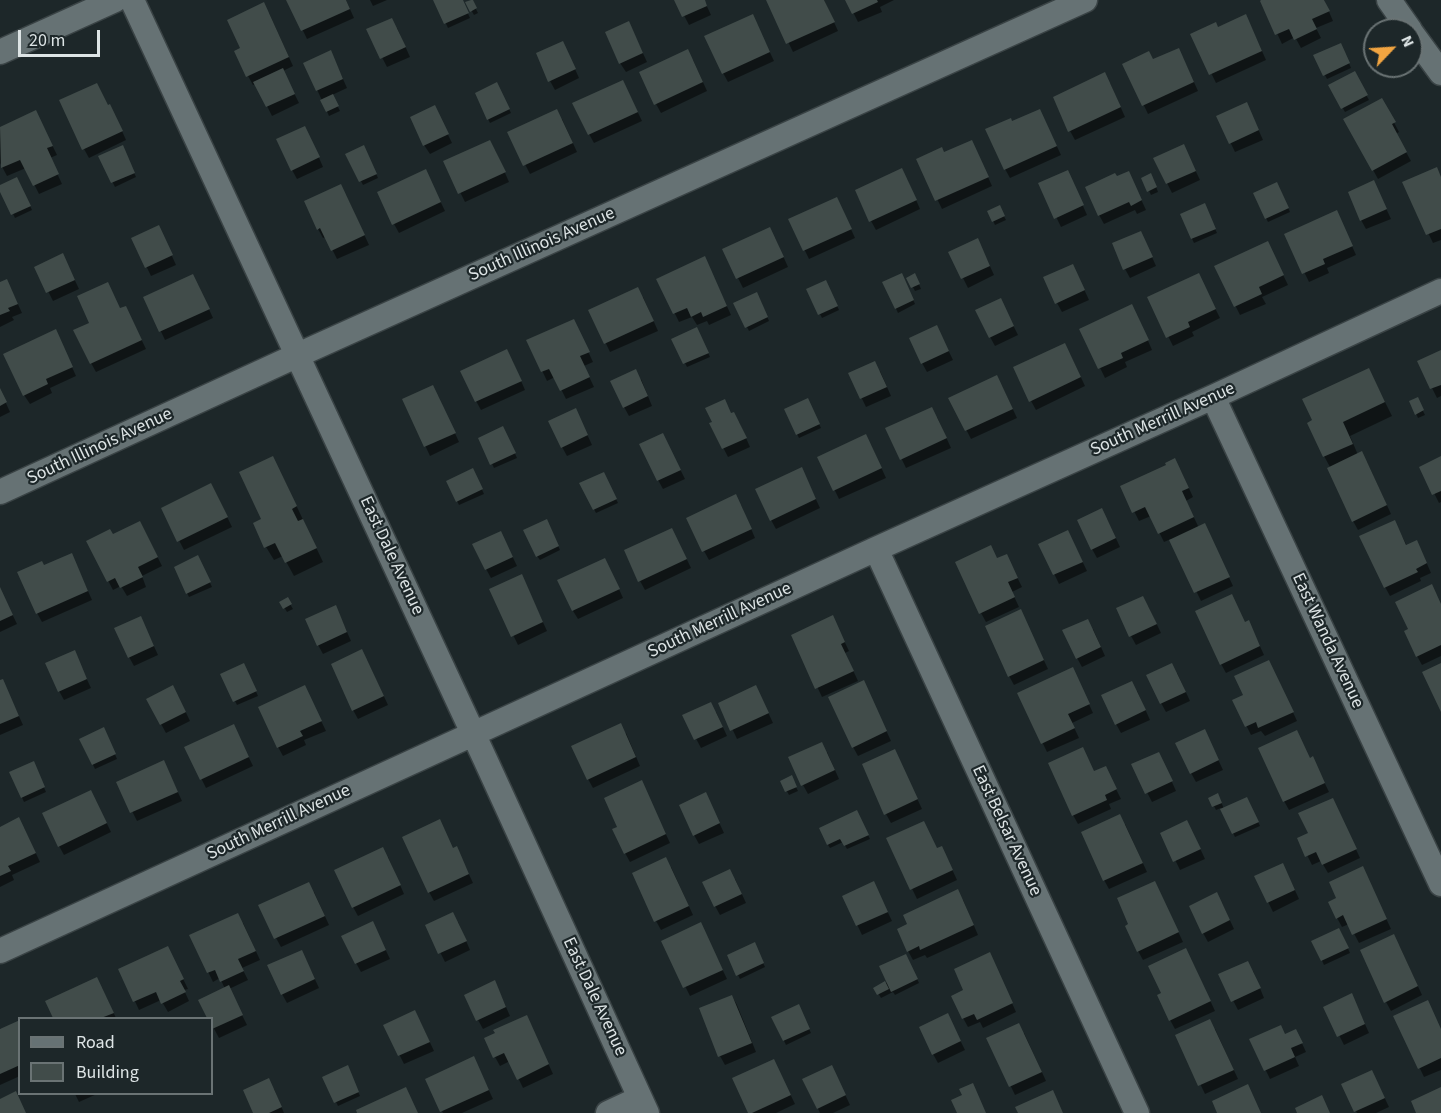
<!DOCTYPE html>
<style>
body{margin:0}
#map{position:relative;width:1441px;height:1113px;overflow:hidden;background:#1d2729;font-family:"Source Sans 3",sans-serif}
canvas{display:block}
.legend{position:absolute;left:18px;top:1017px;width:195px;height:78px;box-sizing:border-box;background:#1d2729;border:2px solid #6a7374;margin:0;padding:8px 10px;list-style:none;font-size:18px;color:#dde4e5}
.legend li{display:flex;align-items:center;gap:12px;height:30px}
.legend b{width:30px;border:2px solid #6a7374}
.north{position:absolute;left:1363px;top:18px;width:60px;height:60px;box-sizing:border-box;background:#1d2729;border:2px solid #6a7374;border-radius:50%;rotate:65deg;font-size:16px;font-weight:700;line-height:24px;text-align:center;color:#dde4e5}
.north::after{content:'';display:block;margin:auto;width:21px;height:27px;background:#f2a541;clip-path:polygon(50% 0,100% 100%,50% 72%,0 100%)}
.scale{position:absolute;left:18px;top:30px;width:82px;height:27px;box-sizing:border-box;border:3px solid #dde4e5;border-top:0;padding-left:8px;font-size:18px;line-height:21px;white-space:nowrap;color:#dde4e5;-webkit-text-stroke:4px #1d2729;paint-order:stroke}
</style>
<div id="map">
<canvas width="1441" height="1113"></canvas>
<ul class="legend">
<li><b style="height:8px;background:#667274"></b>Road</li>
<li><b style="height:16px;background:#414c4a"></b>Building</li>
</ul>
<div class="north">N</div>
<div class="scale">20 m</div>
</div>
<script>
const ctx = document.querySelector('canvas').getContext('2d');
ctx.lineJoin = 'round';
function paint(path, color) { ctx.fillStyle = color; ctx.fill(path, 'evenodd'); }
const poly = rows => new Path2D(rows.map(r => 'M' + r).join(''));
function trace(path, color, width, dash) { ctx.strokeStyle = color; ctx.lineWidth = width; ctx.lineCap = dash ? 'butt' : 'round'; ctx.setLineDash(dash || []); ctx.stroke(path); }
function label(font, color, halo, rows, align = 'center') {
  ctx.font = font + ' "Source Sans 3",sans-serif'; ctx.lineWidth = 4.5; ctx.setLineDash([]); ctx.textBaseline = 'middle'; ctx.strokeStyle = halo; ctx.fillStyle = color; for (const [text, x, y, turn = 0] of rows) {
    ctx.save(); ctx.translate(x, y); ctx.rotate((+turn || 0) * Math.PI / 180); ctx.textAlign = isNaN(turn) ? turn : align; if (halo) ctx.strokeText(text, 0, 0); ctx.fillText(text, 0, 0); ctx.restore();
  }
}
paint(poly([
 [288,0,346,0,354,18,307,39],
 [370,0,387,0,373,6],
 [435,0,462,0,470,18,448,28],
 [676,0,704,0,711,15,689,25],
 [768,0,824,0,838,31,793,52],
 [847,0,894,0,880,7,882,12,858,22],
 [1264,0,1324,0,1333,21,1316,28,1321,38,1301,48,1295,37,1282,44,1262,1],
 [472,1,478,13,474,15,467,3],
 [269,13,293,66,283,71,299,103,272,116,256,84,253,85,248,76,236,51,242,49],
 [629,23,647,62,626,72,620,63],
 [1250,24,1266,60,1216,83,1192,34,1218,28],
 [757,25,774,61,728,82,723,73],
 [397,28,410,57,387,67,368,30],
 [1343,49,1351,68,1327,79,1315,56],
 [567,51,579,78,555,90,550,81],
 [1183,58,1198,91,1148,114,1124,64],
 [693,60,707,91,661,113,656,104],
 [335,61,347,88,332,95,340,111,329,116,305,63],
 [1354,73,1369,100,1345,112,1330,86],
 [1110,83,1125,117,1075,140,1070,131],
 [499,88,511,113,490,123,488,119],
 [627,90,642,121,594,143,589,134],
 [1382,100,1399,132,1396,134,1411,161,1378,179,1345,119],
 [36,112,57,155,50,158,62,184,39,194,26,168,7,176,0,163,0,129],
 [1251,113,1263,140,1235,152,1218,117],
 [115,115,126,140,89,158,84,149],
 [439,116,452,143,430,154,424,145],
 [562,119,577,152,530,174,509,133],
 [1044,119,1061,155,1010,178,1005,169,1012,123],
 [310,137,323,167,297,179,292,170],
 [495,150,509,182,465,202,445,162],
 [976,150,992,186,942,209,918,160,944,154],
 [124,151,136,177,115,187,100,157],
 [366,151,378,178,363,185,347,154],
 [1188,155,1200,180,1172,193,1155,159],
 [1117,178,1133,182,1146,210,1137,214,1135,210,1104,224,1099,215],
 [1143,178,1153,178,1158,192,1151,195],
 [1441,178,1441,240,1433,243,1404,183],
 [907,179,920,209,876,230,871,221],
 [430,180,445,211,399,233,394,224],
 [1072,181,1087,215,1061,227,1040,184],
 [19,182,32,210,15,218,0,186],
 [1279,187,1290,212,1268,222,1266,218],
 [1378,191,1391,219,1366,229,1361,220],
 [346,195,369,245,337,259,326,237,323,238,318,229],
 [841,207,855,238,809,259,790,220],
 [999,207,1006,220,995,225,989,212],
 [1206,209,1217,233,1194,243,1181,215],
 [1341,221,1356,255,1327,268,1329,273,1309,282,1286,235],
 [163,236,176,265,151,276,133,239],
 [775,238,788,267,743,288,724,250],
 [978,240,994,275,968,288,950,252],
 [1145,241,1156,266,1130,278,1125,269],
 [1272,252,1288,285,1262,297,1266,304,1240,315,1216,267],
 [63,255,79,289,53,301,36,267],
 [709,267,731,315,709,325,707,321,697,325,692,317,679,322,658,279],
 [1077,274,1089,300,1062,312,1057,303],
 [915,275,921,289,915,291,908,278],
 [904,279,915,304,898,313,884,283],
 [0,283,11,289,22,313,12,317,14,320,0,327],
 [1203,284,1220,318,1192,332,1194,336,1173,346,1149,298],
 [198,285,213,318,165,340,145,298],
 [828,286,839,310,822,318,820,314],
 [643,297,658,331,610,352,590,310],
 [759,297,769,321,749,331,735,303],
 [1005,309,1018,335,995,346,990,337],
 [120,310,130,316,146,349,96,372,91,363],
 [1137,315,1152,350,1125,362,1127,367,1105,378,1081,329],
 [937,327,953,360,927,372,922,363],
 [578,330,593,362,584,366,594,387,566,399,555,377,547,381,528,341],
 [699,333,710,357,687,367,673,339],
 [60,340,76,376,50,388,52,393,30,404,24,395],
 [1441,352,1441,396,1437,398,1419,362],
 [1070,354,1085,386,1036,410,1031,401],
 [512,360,525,390,481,410,476,401],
 [1369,370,1392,416,1350,436,1358,455,1367,462,1391,514,1358,530,1353,521,1330,467,1324,456],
 [880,371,891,396,866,407,850,374],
 [641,379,652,406,629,416,624,407],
 [1002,386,1017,418,971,439,950,398],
 [0,390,10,412,0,417],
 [438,396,459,442,430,456,404,400],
 [1417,399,1425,415,1418,418,1411,402],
 [809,404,821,428,799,438,797,434],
 [937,417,951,448,906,468,887,429],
 [580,419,592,445,567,456,562,447],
 [739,422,750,447,728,457,711,424],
 [505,432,517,458,494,468,480,438],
 [667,443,685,479,663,489,658,480],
 [871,445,886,478,839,499,819,458],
 [1441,458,1441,502,1439,503,1421,467],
 [1180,469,1193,497,1186,501,1199,528,1209,534,1233,586,1201,601,1171,539,1164,542,1151,516,1139,521,1122,487],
 [280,471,323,562,294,576,283,556,274,560,266,547,263,520],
 [475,474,484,494,459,505,457,501],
 [606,478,618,503,596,513,581,484],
 [806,478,820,508,776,529,771,520],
 [216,494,232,527,184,550,163,509],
 [741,505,755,538,709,560,704,551],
 [1107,519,1120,547,1097,558,1092,549],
 [549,524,560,550,540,560,537,556],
 [1399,530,1407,546,1421,550,1431,573,1420,578,1421,581,1390,596,1385,587],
 [145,532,162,566,142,576,146,587,127,596,121,586,113,590,88,542,112,536],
 [677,539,691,568,645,590,640,581],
 [1072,540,1087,571,1059,584,1040,544],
 [505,541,517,566,491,578,486,569],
 [998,560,1011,565,1022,587,1012,592,1019,607,986,622,981,613],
 [200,561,212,587,189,597,187,593],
 [76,564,92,600,42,622,37,613,43,567],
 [610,569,623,598,578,619,573,611],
 [526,585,547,631,518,645,491,590],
 [0,589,17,624,0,632],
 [287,599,293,609,287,612,281,602],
 [1441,605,1441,656,1422,665,1417,656,1410,630],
 [1148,606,1161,633,1136,645,1131,636],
 [340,616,351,641,323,654,318,645],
 [141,618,158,655,134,666,129,657],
 [1025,620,1048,669,1014,685,1009,676],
 [1245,623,1253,631,1264,655,1226,673,1221,664],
 [837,626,849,651,845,653,858,681,822,697,793,636],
 [1093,629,1105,656,1082,667,1077,658],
 [74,652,91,688,64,700,59,691],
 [367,660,388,705,358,719,353,710],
 [246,669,258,696,237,705,235,701],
 [1274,671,1297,721,1265,736,1261,731,1251,735,1234,701,1245,696],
 [1177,673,1190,701,1166,712,1161,703],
 [1077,678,1093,713,1072,723,1079,738,1047,752,1019,694],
 [0,682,7,690,23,725,0,735],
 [868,691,891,741,858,756,853,747],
 [1137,691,1150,720,1121,733,1116,724],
 [760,695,773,723,737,739,720,703],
 [178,696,190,721,166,733,161,724],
 [309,696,326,731,304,740,306,745,283,756,278,747],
 [716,712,727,736,701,748,684,716],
 [106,733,117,759,95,769,81,740],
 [626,733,640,766,593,788,588,779],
 [238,735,253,766,206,788,186,748],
 [1209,740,1223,770,1196,782,1191,773],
 [827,752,839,779,808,794,803,785],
 [1310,759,1317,767,1329,792,1289,810,1284,801],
 [899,760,922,809,891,823,886,814],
 [1163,762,1176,791,1152,802,1133,765],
 [35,767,46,792,24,802,11,773],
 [168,771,182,801,137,821,118,783],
 [1094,773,1110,777,1121,799,1109,804,1111,809,1078,824,1073,815],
 [791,777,798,791,789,795,782,782],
 [646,791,670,843,630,862,625,853,619,828],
 [1220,799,1224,809,1249,802,1260,826,1235,837,1221,808,1216,810,1214,806],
 [96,801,111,832,64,855,59,846],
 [710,803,724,833,699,844,694,835],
 [1337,808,1360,858,1328,873,1321,861,1312,865,1299,839,1310,834],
 [859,816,870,839,847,849,843,842,830,848,828,845],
 [1125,824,1147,872,1109,889,1104,880],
 [0,828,24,828,40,862,12,875,14,880,0,887],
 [1192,831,1205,859,1180,870,1162,833],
 [888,839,937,849,946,856,957,880,917,899],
 [453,850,461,857,473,883,434,901,429,892],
 [388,857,404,894,358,916,353,907],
 [671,867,693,915,661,930,656,921],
 [1287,873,1299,899,1273,912,1256,877],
 [1367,877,1391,929,1359,943,1349,924,1342,927,1337,918],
 [735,879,746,903,720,915,715,906],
 [1159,891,1183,942,1143,960,1138,951,1130,925],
 [314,892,329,925,281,947,276,938],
 [878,892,892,921,862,935,844,897],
 [963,900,978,935,927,958,925,955,913,960,908,951],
 [1222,903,1234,929,1208,942,1203,933],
 [458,922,470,950,445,962,427,926],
 [243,923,260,960,242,968,248,980,229,989,247,1025,219,1038,212,1025,212,1018,209,1018,200,1000,225,989,220,978,213,982,191,936],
 [377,932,390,959,361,972,356,963],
 [705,933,727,979,690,996,663,942],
 [1341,933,1350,953,1324,965,1313,941],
 [1399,945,1422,995,1391,1011,1386,1002],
 [756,948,765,967,740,979,738,975],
 [172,956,188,989,184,990,189,1001,168,1012,161,1000,139,1010,120,969],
 [908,959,919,983,895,995,893,992,881,998,875,988,888,982],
 [1191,959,1215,1011,1175,1029,1170,1020,1163,994],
 [306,960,319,988,287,1003,282,994],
 [994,963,1016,1012,983,1028,980,1022,968,1027,963,1018,965,991],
 [1253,971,1264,998,1238,1010,1220,975],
 [102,988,116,1018,55,1018,47,1002],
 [499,991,510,1016,483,1029,478,1020],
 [732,996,737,1005,756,1052,725,1065,720,1056],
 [1356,1004,1369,1033,1344,1045,1325,1007],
 [800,1010,811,1033,786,1045,773,1018],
 [1395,1017,1441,1030,1441,1070,1424,1077],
 [20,1021,20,1076,0,1085,0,1028,1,1030],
 [420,1021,434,1051,404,1064,385,1026],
 [952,1024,965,1050,938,1063,933,1054],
 [531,1025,553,1074,523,1088,510,1061,500,1066,495,1057,497,1034],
 [1215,1029,1238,1079,1205,1094,1177,1036],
 [1024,1033,1046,1081,1015,1095,988,1039],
 [1285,1035,1300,1039,1306,1052,1295,1057,1299,1066,1270,1079,1251,1040],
 [478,1067,493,1099,462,1113,443,1113,427,1079],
 [778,1069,795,1104,776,1113,750,1113],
 [349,1071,360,1096,338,1106,324,1077],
 [836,1075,850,1105,833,1113,820,1113,804,1079],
 [1376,1080,1389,1107,1376,1113,1357,1113,1343,1084],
 [274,1089,284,1113,255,1113],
 [75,1094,97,1094,79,1102]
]), '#0007');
paint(poly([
 [286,0,346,0,350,9,301,31],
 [433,0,463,0,469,13,444,24],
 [471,0,473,0,477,8,470,12,465,2],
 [674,0,705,0,707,6,682,17],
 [766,0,824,0,835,22,786,44],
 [845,0,877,0,878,2,852,14],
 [1261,0,1324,0,1330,11,1312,19,1317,29,1294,40,1289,29,1275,35,1260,1],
 [264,2,289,57,246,77,234,51,240,48,227,20],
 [753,14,770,52,722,74,704,36],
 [1246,14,1262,51,1209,75,1190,34,1216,22,1218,27],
 [392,18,406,47,380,59,366,29],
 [629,21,643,53,619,64,605,32],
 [563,41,576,69,548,82,536,53],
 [1341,43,1350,63,1323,76,1313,55],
 [1179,48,1194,82,1142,106,1122,64,1149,51,1153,59],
 [688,49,703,82,654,105,639,72],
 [331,50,343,79,316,91,303,63],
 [283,68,295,94,266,107,253,82],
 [1355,71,1368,95,1341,109,1328,85],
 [1105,72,1121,107,1068,132,1053,97],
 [623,80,638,112,588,135,572,103],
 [497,82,510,109,487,120,475,93],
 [97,83,108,105,110,104,123,131,82,150,59,100],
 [333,94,339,106,326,112,320,100],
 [1382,98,1396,122,1392,124,1407,152,1372,171,1343,119],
 [1247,102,1259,130,1229,144,1216,116],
 [435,105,449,134,423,146,410,117],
 [557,109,573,143,523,166,507,132],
 [1040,109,1057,146,1004,170,985,129,1011,118,1012,121],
 [36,110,53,146,47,148,59,174,33,186,20,160,1,168,0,127],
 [305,126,320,157,291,171,276,139],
 [490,140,506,172,458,194,443,161],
 [972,140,989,177,935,201,916,159,942,147,944,152],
 [1184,144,1196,171,1166,184,1153,158],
 [123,145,135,173,111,183,98,156],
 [364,145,377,174,359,182,345,154],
 [1437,167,1441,177,1441,229,1426,235,1402,182],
 [902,168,917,200,869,222,855,190],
 [426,169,441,202,392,225,377,192],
 [1068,170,1084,205,1054,219,1038,183],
 [1129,171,1142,200,1131,206,1129,202,1098,216,1085,187,1115,173,1117,176],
 [1151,173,1157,187,1147,192,1141,178],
 [17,177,31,206,11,215,0,192,0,185],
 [1374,180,1387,209,1360,221,1348,192],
 [1277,182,1289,208,1265,219,1253,193],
 [341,184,365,235,331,251,320,228,317,230,304,201],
 [837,197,852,229,803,251,788,219],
 [1205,203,1216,229,1191,239,1180,214],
 [1000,205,1005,216,992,222,987,211],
 [1337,210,1353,246,1323,259,1325,264,1302,274,1284,234],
 [159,225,173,255,145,268,131,238],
 [770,227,784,257,736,279,722,249],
 [1141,231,1153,257,1123,270,1112,243],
 [978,238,990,266,961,279,948,252],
 [1268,241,1284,275,1259,287,1262,294,1234,307,1214,266],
 [63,253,75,280,46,293,34,267],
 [705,256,727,306,703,317,701,312,691,317,687,308,673,314,656,279],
 [1073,264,1085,290,1055,304,1043,277],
 [902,273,914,300,895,309,882,282],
 [915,273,920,284,911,288,906,278],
 [1199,273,1216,309,1188,322,1190,327,1166,338,1147,297],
 [193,274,210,309,159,332,143,297],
 [7,279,18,304,8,308,10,311,0,315,0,282],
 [826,280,838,306,818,315,806,289],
 [108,282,120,308,126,306,142,340,90,364,73,330,89,323,77,296],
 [638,287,654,321,604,344,588,310],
 [757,292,768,317,745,328,733,303],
 [1001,298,1014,326,989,338,975,310],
 [1132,304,1149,340,1121,353,1123,358,1098,369,1079,329],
 [574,319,590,352,580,356,590,377,560,391,549,369,541,372,526,340],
 [937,325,949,351,921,364,909,338],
 [697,327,709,353,683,364,671,339],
 [56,329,73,367,46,379,48,384,23,396,3,354],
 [1065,343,1081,377,1029,402,1013,367],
 [507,349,522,381,475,402,460,371],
 [1441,350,1441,385,1430,389,1417,361],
 [875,361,887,387,860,399,848,373],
 [1369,368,1385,402,1343,422,1353,444,1323,457,1307,423,1312,420,1302,399],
 [636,369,648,396,623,408,610,381],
 [997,375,1013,409,965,431,948,398],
 [433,385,456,433,424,447,402,399],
 [0,388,7,402,0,406],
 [1418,397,1424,410,1415,415,1409,401],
 [808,398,820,424,796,435,784,409],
 [725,399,731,413,734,412,747,438,722,449,709,423,712,422,705,408],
 [932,407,947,438,900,460,885,428],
 [576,408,588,435,561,448,548,421],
 [503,426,516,453,490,465,478,438],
 [663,433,681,470,657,481,639,444],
 [866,434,882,468,833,491,817,457],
 [1362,451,1387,505,1352,522,1327,468],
 [273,456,297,506,292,509,298,521,303,519,317,548,285,563,275,543,264,548,253,523,261,519,239,472],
 [1441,456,1441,491,1432,495,1419,467],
 [1175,458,1189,488,1182,491,1194,517,1158,534,1145,507,1132,513,1120,486,1166,465,1165,463],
 [802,467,816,499,770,521,755,489],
 [473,468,483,489,456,502,446,481],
 [604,472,617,499,593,510,579,483],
 [211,483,228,517,177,542,161,508],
 [736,494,752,529,702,552,686,518],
 [1102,508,1116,538,1091,550,1077,520],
 [547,519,559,546,536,557,523,530],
 [1395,520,1406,545,1417,540,1427,563,1416,569,1418,572,1384,588,1359,536],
 [140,521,158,557,138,567,143,577,120,588,115,578,107,582,86,541,110,529,113,534],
 [1205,523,1230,577,1194,593,1169,540],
 [672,528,687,559,638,582,624,550],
 [1068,530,1083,562,1053,575,1038,544],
 [501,531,513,557,485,570,472,544],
 [991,545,997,558,1007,554,1018,578,1008,582,1015,597,979,614,955,562],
 [72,553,88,591,36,614,17,572,42,561,44,565],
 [198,555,211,582,186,594,174,567],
 [605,558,620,589,572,611,557,580],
 [522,574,543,622,511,637,489,589],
 [1432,584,1441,604,1441,645,1416,657,1404,631,1408,629,1395,602],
 [0,587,13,615,0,621],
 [1232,594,1245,622,1249,620,1260,646,1220,665,1195,611],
 [1143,596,1157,624,1129,637,1116,608],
 [288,597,292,604,283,609,279,602],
 [336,605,347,632,317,646,305,619],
 [1021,609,1044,660,1008,677,985,626],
 [833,615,845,642,841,644,854,671,815,689,791,635],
 [141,616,154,646,128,658,114,628],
 [1088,619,1101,647,1076,659,1062,630],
 [362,649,384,696,352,711,331,664],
 [75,650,87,679,58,692,45,663],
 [1269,660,1294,712,1258,728,1256,722,1245,727,1232,700,1243,695,1234,676],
 [244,663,257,691,233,702,220,674],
 [1172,663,1186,692,1160,704,1146,675],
 [1441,663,1441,712,1422,672],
 [1073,667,1090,704,1068,714,1075,728,1041,744,1017,693],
 [3,679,19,716,0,724,0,680],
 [864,680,887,731,852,748,828,697],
 [1132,681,1146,710,1115,725,1101,695],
 [173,685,186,712,160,725,146,699],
 [305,685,322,721,300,731,303,736,277,748,258,707],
 [756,685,769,713,730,731,718,703],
 [711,702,723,727,694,740,682,715],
 [621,723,636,757,587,780,571,746],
 [234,724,249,757,200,780,184,747],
 [104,727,116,754,92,765,79,739],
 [1205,729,1219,760,1190,774,1175,743],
 [1297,730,1310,758,1313,756,1325,783,1283,802,1258,748],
 [822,742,835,770,801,786,788,757],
 [1083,747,1094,771,1106,766,1117,789,1105,795,1107,800,1072,816,1048,763],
 [895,749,918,799,884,815,862,764],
 [1159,752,1173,781,1145,794,1131,764],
 [164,760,178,792,130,813,116,782],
 [34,761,45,787,21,798,9,772],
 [792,775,797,787,785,792,780,781],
 [642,780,666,834,624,854,612,829,617,827,604,798],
 [91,790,107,823,58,847,42,813],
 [706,792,720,823,693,836,679,805],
 [1218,793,1222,803,1212,807,1208,798],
 [1247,797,1259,822,1232,834,1220,809],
 [1333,798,1357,849,1322,865,1316,852,1305,857,1297,838,1308,833,1298,813],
 [857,810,869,835,844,846,840,839,827,845,819,828],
 [1120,814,1143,863,1103,881,1081,832],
 [19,817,36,853,8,866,11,871,0,876,0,827],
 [440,819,453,848,457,846,469,874,428,893,402,837],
 [1187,820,1201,849,1173,862,1160,833],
 [924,821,937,848,942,846,953,870,910,890,886,838],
 [383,847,401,885,352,908,334,870],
 [666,857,689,906,654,922,632,873],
 [1283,863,1295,890,1267,903,1254,876],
 [1363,866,1387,919,1352,935,1343,915,1336,919,1328,902,1336,898,1329,882],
 [730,869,742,894,714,907,702,882],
 [874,881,888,912,856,926,842,896],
 [1155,881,1179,932,1137,952,1125,926,1128,924,1117,898],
 [309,882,325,916,274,939,258,905],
 [958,889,974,925,920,950,919,946,907,952,897,929,907,924,903,915],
 [1217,892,1230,920,1202,934,1189,906],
 [453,912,467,941,438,954,425,925],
 [238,913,256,951,238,959,244,971,220,982,215,970,207,973,189,935],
 [373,921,386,950,355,964,341,936],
 [701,922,723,970,683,988,661,941],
 [1339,928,1349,948,1321,961,1311,941],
 [1394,934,1418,986,1384,1003,1360,950],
 [755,942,764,963,736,976,727,955],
 [168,946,184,979,180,981,186,992,161,1004,156,992,133,1002,118,969],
 [1186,948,1211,1001,1169,1021,1157,995,1161,993,1148,966],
 [302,950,315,979,281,995,267,965],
 [990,952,1013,1003,977,1020,974,1014,962,1019,951,996,963,990,954,969],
 [906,954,918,979,891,992,879,966],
 [1248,961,1261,988,1231,1002,1218,974],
 [97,977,114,1013,101,1018,53,1018,45,1001],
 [495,980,506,1007,476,1021,464,995],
 [885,981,889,989,877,995,873,988],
 [229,985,243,1015,212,1029,212,1018,207,1018,198,1000],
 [1352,993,1365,1024,1337,1037,1323,1007],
 [732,995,752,1043,718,1057,699,1008],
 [1428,1000,1441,1029,1441,1058,1418,1069,1393,1016],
 [799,1004,810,1029,783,1041,771,1017],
 [415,1010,430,1042,398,1056,383,1025],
 [948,1013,961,1041,932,1055,919,1027],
 [527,1015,549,1064,517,1080,504,1053,493,1058,484,1038,495,1033,493,1030],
 [1210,1019,1234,1070,1198,1086,1175,1035],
 [20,1020,20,1065,0,1074,0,1029],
 [1019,1023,1042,1072,1009,1087,986,1038],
 [1281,1025,1285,1034,1296,1029,1303,1043,1291,1048,1295,1057,1264,1071,1249,1039],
 [474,1056,489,1090,440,1112,425,1079],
 [774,1059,791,1095,752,1113,748,1113,732,1078],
 [348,1065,359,1092,334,1103,322,1077],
 [832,1065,846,1095,817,1109,802,1079],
 [1372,1070,1385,1098,1354,1112,1341,1084],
 [269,1078,282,1107,269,1113,253,1113,243,1090],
 [973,1083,986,1113,957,1113,951,1100,962,1095,959,1089],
 [1248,1084,1261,1113,1217,1113,1212,1101],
 [406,1087,418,1113,357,1113,356,1110],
 [1441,1087,1441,1113,1416,1113,1411,1101],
 [1053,1090,1063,1113,1018,1113,1015,1107],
 [16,1091,26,1113,0,1113,0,1099],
 [1322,1095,1330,1113,1297,1113,1295,1108]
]), '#414c4a');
const minor = poly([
 [132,0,485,759,647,1113],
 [1389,0,1410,30],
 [1411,32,1441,73],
 [0,52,115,0],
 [1213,397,1441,884],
 [0,492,298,355,1085,0],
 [876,549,1137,1113],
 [0,951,876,549,1213,397,1441,291],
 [608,1113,640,1098]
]);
trace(minor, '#3a4345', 27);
trace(minor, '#667274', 24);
label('18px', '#dde4e5', '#1d2729', [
 ["South Illinois Avenue",542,245,-24],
 ["South Merrill Avenue",1163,420,-24],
 ["South Illinois Avenue",100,447,-25],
 ["East Dale Avenue",391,556,65],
 ["South Merrill Avenue",720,621,-25],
 ["East Wanda Avenue",1327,641,65],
 ["South Merrill Avenue",279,823,-25],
 ["East Belsar Avenue",1006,831,65],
 ["East Dale Avenue",594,997,65]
]);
</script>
